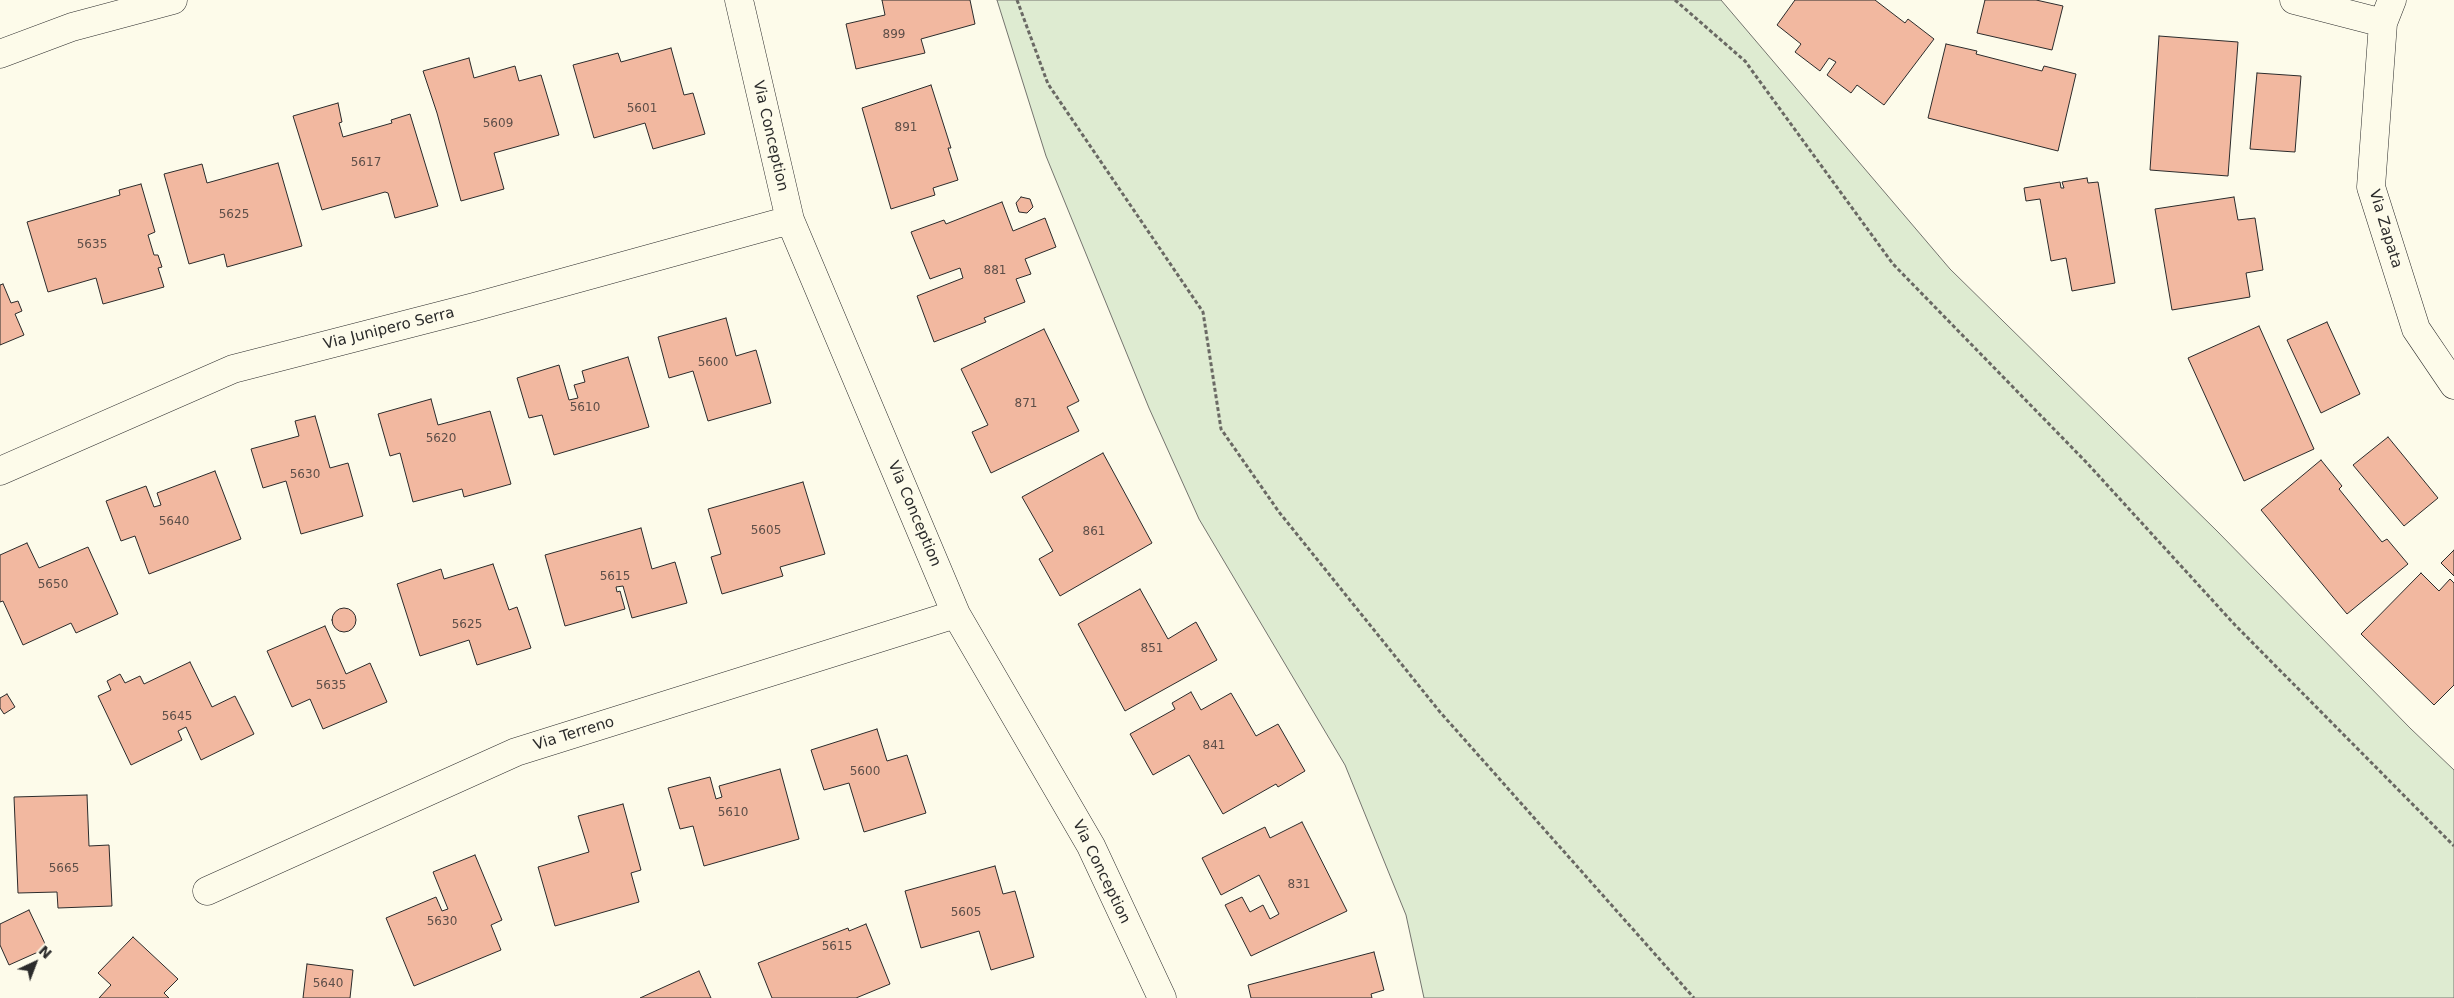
<!DOCTYPE html>
<style>
body{margin:0}
#map{position:relative;width:2454px;height:998px;overflow:hidden;background:#fdfbea;font-family:"DejaVu Sans",sans-serif}
canvas{display:block}
.north{position:absolute;left:10px;top:938px;width:50px;height:50px;-webkit-text-stroke:4px #fdfbea;paint-order:stroke;rotate:43deg;font-size:14px;font-weight:700;line-height:20px;text-align:center;color:#2b2b2b}
.north::after{content:'';display:block;margin:auto;width:18px;height:22px;background:#2b2b2b;clip-path:polygon(50% 0,100% 100%,50% 72%,0 100%)}
</style>
<div id="map">
<canvas width="2454" height="998"></canvas>
<div class="north">N</div>
</div>
<script>
const ctx = document.querySelector('canvas').getContext('2d');
ctx.lineJoin = 'round';
function paint(path, color) { ctx.fillStyle = color; ctx.fill(path, 'evenodd'); }
const poly = rows => new Path2D(rows.map(r => 'M' + r).join(''));
function trace(path, color, width, dash) { ctx.strokeStyle = color; ctx.lineWidth = width; ctx.lineCap = dash ? 'butt' : 'round'; ctx.setLineDash(dash || []); ctx.stroke(path); }
function label(font, color, halo, rows, align = 'center') {
  ctx.font = font + ' "DejaVu Sans",sans-serif'; ctx.lineWidth = 4; ctx.setLineDash([]); ctx.textBaseline = 'middle'; ctx.strokeStyle = halo; ctx.fillStyle = color; for (const [text, x, y, turn = 0] of rows) {
    ctx.save(); ctx.translate(x, y); ctx.rotate((+turn || 0) * Math.PI / 180); ctx.textAlign = isNaN(turn) ? turn : align; if (halo) ctx.strokeText(text, 0, 0); ctx.fillText(text, 0, 0); ctx.restore();
  }
}
const green = poly([
 [997,0,1721,0,1950,269,2217,531,2410,728,2454,770,2454,998,1424,998,1406,915,1345,765,1199,519,1149,408,1046,156,997,0]
]);
paint(green, '#deebd1');
trace(green, '#74746e', 1);
const building = poly([
 [882,0,970,0,975,24,921,39,925,53,856,69,846,24,885,15,882,0],
 [1795,0,1875,0,1905,23,1908,19,1934,39,1884,105,1857,85,1851,93,1827,75,1836,62,1829,58,1820,71,1795,52,1801,44,1777,25,1795,0],
 [1985,0,2036,0,2063,6,2052,50,1977,33,1985,0],
 [2159,36,2238,42,2228,176,2150,170,2159,36],
 [1946,44,1977,51,1976,54,2042,71,2044,66,2076,74,2058,151,1928,118,1946,44],
 [671,48,684,95,693,93,705,134,653,149,645,123,594,138,573,65,618,53,621,62,671,48],
 [469,58,474,78,515,66,519,81,541,75,559,135,494,153,504,189,461,201,437,113,423,71,469,58],
 [2257,73,2301,76,2295,152,2250,149,2257,73],
 [931,85,951,148,948,148,958,180,933,188,935,195,891,209,862,108,931,85],
 [338,103,342,122,339,123,343,137,392,123,391,120,410,114,438,206,395,218,388,193,385,192,322,210,293,116,338,103],
 [278,163,302,246,227,267,224,254,189,264,164,174,202,164,207,183,278,163],
 [2087,178,2088,183,2098,182,2115,283,2072,291,2066,258,2051,261,2040,199,2026,201,2024,188,2060,182,2061,188,2064,188,2062,182,2087,178],
 [141,184,155,232,148,235,154,255,158,255,162,267,158,268,164,287,103,304,96,278,48,292,27,222,120,195,119,190,141,184],
 [1021,197,1030,199,1033,207,1027,213,1019,212,1016,203,1021,197],
 [2234,197,2238,220,2255,218,2263,270,2246,273,2250,297,2172,310,2155,209,2234,197],
 [1002,202,1013,231,1045,218,1056,247,1025,259,1031,274,1016,279,1025,302,984,318,986,322,934,342,917,296,963,278,960,268,930,279,911,232,944,220,946,224,1002,202],
 [3,284,11,303,18,301,22,311,15,314,24,335,0,345,0,285,3,284],
 [726,318,736,356,756,350,771,403,708,421,693,371,669,378,658,337,726,318],
 [2327,322,2360,394,2321,413,2287,340,2327,322],
 [2259,326,2314,449,2244,481,2188,358,2259,326],
 [1044,329,1079,401,1067,407,1079,431,991,473,972,432,988,425,961,369,1044,329],
 [628,357,649,427,554,455,542,415,529,418,517,378,559,365,569,400,578,398,574,385,585,382,582,371,628,357],
 [431,399,438,425,490,411,511,484,464,497,462,489,413,502,400,453,390,456,378,414,431,399],
 [315,416,330,468,348,463,363,516,301,534,286,481,263,488,251,449,299,436,295,421,315,416],
 [2388,437,2438,498,2404,526,2353,465,2388,437],
 [1103,453,1152,543,1060,596,1039,559,1053,551,1022,497,1103,453],
 [2321,460,2342,486,2339,489,2382,542,2387,539,2408,564,2347,614,2261,510,2321,460],
 [215,471,241,539,149,574,135,536,121,541,106,501,146,486,154,507,161,505,157,493,215,471],
 [803,482,825,554,780,567,783,576,722,594,711,557,721,554,708,509,803,482],
 [641,528,652,569,675,562,687,603,632,618,623,586,616,587,617,592,620,591,625,609,565,626,545,555,641,528],
 [27,543,39,568,88,547,118,614,76,633,71,623,23,645,3,601,0,602,0,555,27,543],
 [2454,550,2454,576,2441,563,2454,550],
 [493,564,509,610,517,607,531,648,477,665,469,640,420,656,397,584,441,569,444,579,493,564],
 [2421,573,2439,591,2450,579,2454,583,2454,685,2434,705,2361,634,2421,573],
 [1140,589,1168,639,1196,622,1217,660,1125,711,1078,624,1140,589],
 '332 620a12 12 0 1 1 24 0a12 12 0 1 1-24 0Z',
 [325,626,346,674,370,663,387,702,323,729,310,699,292,707,267,651,325,626],
 [190,662,212,707,235,696,254,734,201,760,186,727,178,731,182,740,131,765,98,696,111,690,107,681,120,674,125,683,140,676,144,684,190,662],
 [1191,692,1201,710,1231,693,1256,736,1278,724,1305,771,1278,787,1276,784,1223,814,1189,755,1153,775,1130,734,1175,709,1172,703,1191,692],
 [7,694,15,707,4,714,0,708,0,698,7,694],
 [877,729,887,761,907,755,926,813,864,832,849,783,824,790,811,750,877,729],
 [780,769,799,839,704,866,693,826,680,829,668,788,710,777,716,799,722,797,719,786,780,769],
 [87,795,89,846,109,845,112,906,58,908,57,892,18,893,14,797,87,795],
 [623,804,641,870,631,873,639,902,555,926,538,867,589,852,578,816,623,804],
 [1302,822,1347,911,1251,956,1225,905,1242,897,1250,912,1263,905,1270,919,1279,914,1259,875,1221,895,1202,858,1265,827,1270,838,1302,822],
 [475,855,502,920,491,925,501,950,414,986,386,918,436,897,442,911,448,909,433,872,475,855],
 [995,866,1003,894,1015,891,1034,957,991,970,979,931,921,948,905,891,995,866],
 [29,910,47,948,9,965,0,945,0,924,29,910],
 [866,924,890,984,856,998,772,998,758,963,848,928,849,931,866,924],
 [133,937,178,979,164,993,169,998,99,998,111,985,98,973,133,937],
 [1374,952,1384,990,1371,994,1372,998,1251,998,1248,985,1374,952],
 [307,964,353,970,350,998,303,998,307,964],
 [699,971,711,998,640,998,699,971]
]);
paint(building, '#f2b8a0');
trace(building, '#2b2b2b', 1);
const minor = poly([
 [739,0,790,220,956,614,1091,846,1162,998],
 [2294,0,2383,23],
 [2392,0,2383,23,2371,187,2416,329,2454,385],
 [0,471,233,369,474,307,790,220],
 [207,891,516,752,956,614]
]);
const major = poly([
 [0,54,72,27,173,0]
]);
trace(minor, '#2b2b2b', 29);
trace(major, '#2b2b2b', 29);
trace(poly([
 [1017,0,1048,84,1203,312,1221,429,1279,512,1440,712,1694,998],
 [1675,0,1745,61,1893,264,2087,463,2235,625,2454,846]
]), '#6a6964', 3, [4, 2.5]);
trace(minor, '#fdfbea', 28);
trace(major, '#fdfbea', 28);
label('12px', '#5d4e48', null, [
 ["899",894,35],
 ["5601",642,109],
 ["5609",498,124],
 ["891",906,128],
 ["5617",366,163],
 ["5625",234,215],
 ["5635",92,245],
 ["881",995,271],
 ["5600",713,363],
 ["871",1026,404],
 ["5610",585,408],
 ["5620",441,439],
 ["5630",305,475],
 ["5640",174,522],
 ["5605",766,531],
 ["861",1094,532],
 ["5615",615,577],
 ["5650",53,585],
 ["5625",467,625],
 ["851",1152,649],
 ["5635",331,686],
 ["5645",177,717],
 ["841",1214,746],
 ["5600",865,772],
 ["5610",733,813],
 ["5665",64,869],
 ["831",1299,885],
 ["5605",966,913],
 ["5630",442,922],
 ["5615",837,947],
 ["5640",328,984]
]);
label('15px', '#2b2b2b', '#fdfbea', [
 ["Via Conception",770,136,77],
 ["Via Zapata",2385,229,73],
 ["Via Junipero Serra",389,329,-14],
 ["Via Conception",914,514,67],
 ["Via Terreno",574,734,-17],
 ["Via Conception",1101,872,64]
]);
</script>
